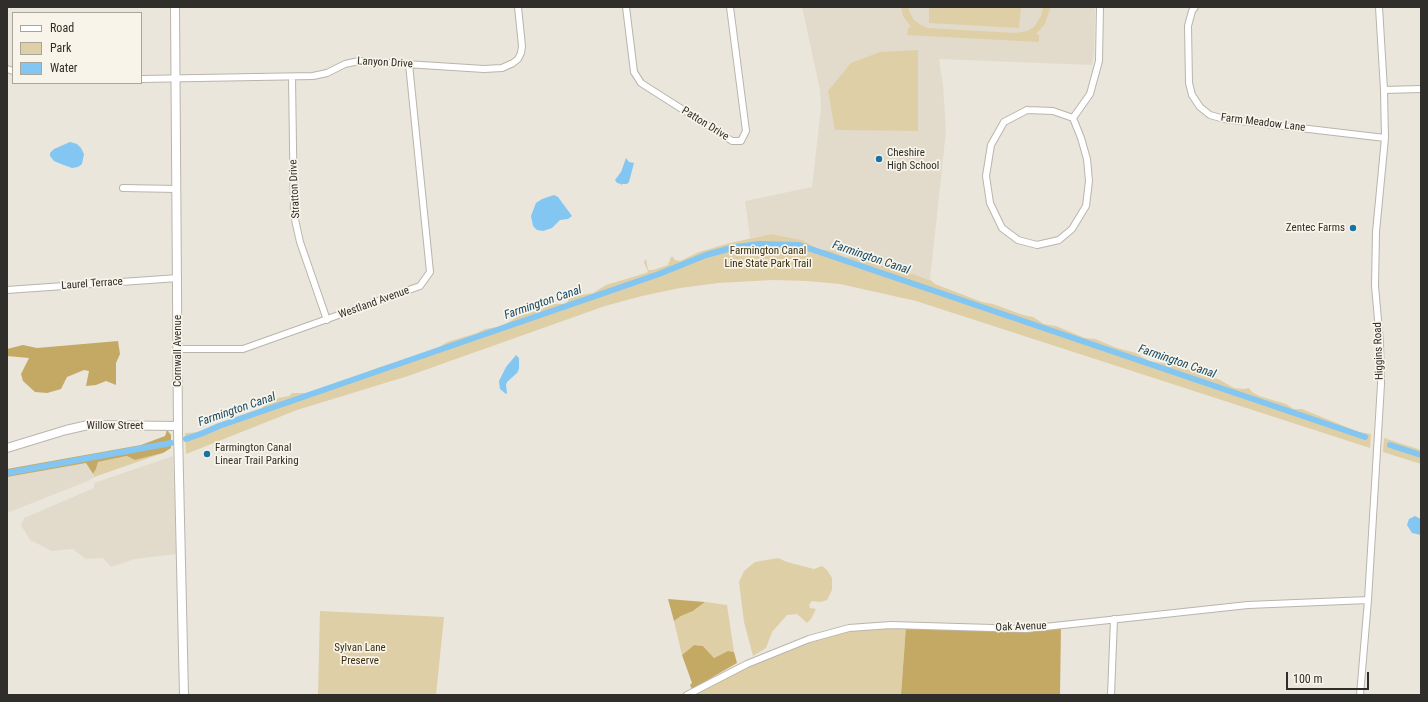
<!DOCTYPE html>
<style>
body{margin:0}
#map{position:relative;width:1428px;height:702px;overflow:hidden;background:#eae6dc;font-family:"Roboto Condensed",sans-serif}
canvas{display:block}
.frame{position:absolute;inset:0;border:8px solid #302e2a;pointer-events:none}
.legend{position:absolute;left:12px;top:12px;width:130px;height:72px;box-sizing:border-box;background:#f8f4e9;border:1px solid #a8a59d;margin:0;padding:5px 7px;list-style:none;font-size:12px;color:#302e2a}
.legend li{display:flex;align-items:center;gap:8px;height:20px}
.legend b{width:20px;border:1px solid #a8a59d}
.scale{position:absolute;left:1286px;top:672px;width:83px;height:18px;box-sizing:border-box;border:2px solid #302e2a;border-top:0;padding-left:5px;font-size:12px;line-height:14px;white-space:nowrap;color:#302e2a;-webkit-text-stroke:3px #f8f4e9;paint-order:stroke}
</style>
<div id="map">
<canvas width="1428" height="702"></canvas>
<div class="frame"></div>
<ul class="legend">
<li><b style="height:5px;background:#fff"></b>Road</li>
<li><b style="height:11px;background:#dfcfa7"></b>Park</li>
<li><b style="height:11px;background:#82c6f1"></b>Water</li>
</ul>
<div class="scale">100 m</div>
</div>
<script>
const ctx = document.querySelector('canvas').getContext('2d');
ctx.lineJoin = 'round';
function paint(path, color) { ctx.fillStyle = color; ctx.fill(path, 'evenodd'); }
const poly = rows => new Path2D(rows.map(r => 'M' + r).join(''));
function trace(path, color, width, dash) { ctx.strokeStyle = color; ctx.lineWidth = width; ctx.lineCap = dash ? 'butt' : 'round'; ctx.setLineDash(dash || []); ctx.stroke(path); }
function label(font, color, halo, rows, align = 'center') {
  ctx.font = font + ' "Roboto Condensed",sans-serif'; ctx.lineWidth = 3.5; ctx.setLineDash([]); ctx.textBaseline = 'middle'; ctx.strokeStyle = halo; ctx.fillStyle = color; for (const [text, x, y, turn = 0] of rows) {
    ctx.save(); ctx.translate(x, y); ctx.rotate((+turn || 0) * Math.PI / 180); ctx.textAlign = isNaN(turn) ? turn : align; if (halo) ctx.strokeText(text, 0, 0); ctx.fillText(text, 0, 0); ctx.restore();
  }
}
paint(poly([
 [802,7,1095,7,1094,52,1092,65,939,59,943,85,946,131,930,280,928,281,911,274,906,274,894,271,885,266,845,257,833,251,819,249,802,240,771,234,750,238,745,201,812,187,821,108,820,90],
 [173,456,176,554,135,559,111,567,103,558,86,559,73,549,52,551,30,540,21,525,24,518,94,488,94,483],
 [86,463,94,477,88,481,7,513,7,477]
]), '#e2dbcb');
paint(poly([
 [901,7,908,7,910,13,914,20,921,25,928,28,1015,33,1027,31,1034,27,1041,16,1043,7,1050,7,1050,9,1045,24,1036,34,1039,35,1039,42,907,35,908,28,911,27,903,16],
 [929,7,1021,7,1019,28,929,23],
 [918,50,918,131,835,130,828,91,851,63,880,52],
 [771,234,802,240,819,249,833,251,845,257,853,257,859,260,887,267,906,274,913,274,928,280,930,280,935,284,982,302,993,304,1023,315,1033,317,1044,324,1056,326,1085,338,1095,339,1117,348,1136,353,1149,361,1176,365,1220,380,1234,388,1244,389,1249,388,1252,392,1259,396,1286,404,1294,409,1302,409,1359,432,1371,434,1370,448,916,301,840,284,807,281,773,280,718,283,680,288,642,296,605,306,408,376,297,410,186,454,185,433,205,432,222,422,260,409,267,404,274,402,278,398,289,396,292,393,307,393,366,373,377,368,433,351,447,342,477,333,485,329,498,327,505,324,514,319,517,316,517,311,520,312,521,314,526,314,539,310,554,304,566,304,570,297,593,293,606,285,646,273,648,272,644,262,646,259,648,270,653,270,668,265,671,257,673,257,675,260,680,261,699,252,730,243],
 [1384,438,1421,450,1421,464,1383,452],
 [163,453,94,477,93,474,96,469,98,462,128,456,135,460],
 [778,558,787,562,814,569,822,566,827,570,832,578,832,590,827,600,820,602,812,601,809,605,810,608,816,609,811,619,807,623,797,614,787,615,772,632,766,648,753,656,744,622,739,582,744,571,755,562],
 [705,602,727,605,734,652,728,651,714,658,703,646,694,645,682,655,674,621,681,616,693,611],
 [320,611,444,617,436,695,318,695],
 [906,626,901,695,687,695,747,664,809,639,849,628]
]), '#dfcfa7');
paint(poly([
 [118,341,120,354,116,363,116,385,106,381,96,385,86,386,89,371,84,370,67,377,61,389,47,393,35,392,23,381,21,374,29,358,7,356,7,349,23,345,37,348],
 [167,430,171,435,171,448,163,453,135,460,127,456,98,462,96,469,93,474,86,463,7,477,7,469,141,445,165,436],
 [668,599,705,602,693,611,681,616,674,621],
 [1061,625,1060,695,901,695,906,626,1026,629],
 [694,645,703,646,714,658,728,651,734,652,737,663,692,689,690,685,692,683,682,655]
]), '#c4a965');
paint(poly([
 [70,142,77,144,81,148,84,154,82,164,78,167,72,168,61,164,54,161,50,156,50,153,54,149],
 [626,158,629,162,634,163,629,182,627,184,622,184,621,186,621,184,617,183,615,180,621,172],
 [554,195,558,197,572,216,568,219,560,220,552,228,543,231,537,230,533,226,531,216,536,203,542,199],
 [516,355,519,358,519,369,517,373,507,382,506,385,507,393,506,394,500,389,499,381,506,367],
 [1415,516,1421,519,1421,535,1412,533,1407,525,1409,519]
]), '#82c6f1');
trace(poly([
 [186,439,203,433,219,426,659,274,706,255,735,247,760,244,799,245,1365,437],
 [1390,445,1421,455],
 [7,473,171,443]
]), '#82c6f1', 6);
const minor = poly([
 [626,7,634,72,641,83,732,141,741,141,746,131,730,7],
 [1195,7,1192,11,1188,26,1189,83,1192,95,1200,107,1210,115,1224,119,1385,138],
 [7,69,13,71],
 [292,77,294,215,300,242,327,320],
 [141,79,313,76,327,73,345,64,359,61,484,69,502,68,513,63,518,59,521,53,522,46,518,7],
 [1384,90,1421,89],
 [1027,110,1053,111,1073,118,1081,138,1087,159,1089,181,1086,206,1072,229,1059,240,1037,245,1018,240,1002,228,990,203,986,176,991,145,1004,122,1027,110],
 [1073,118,1090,94,1099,61,1100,7],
 [123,188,177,189],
 [7,290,178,278],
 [178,349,243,349,420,286,430,272,409,64],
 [687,695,747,664,809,639,849,628,891,625,1026,629,1248,605,1368,600],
 [1111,695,1114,619],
 [1360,695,1368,600,1381,384,1380,342,1375,286,1376,232,1385,138,1384,90,1379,7]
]);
const tertiary = poly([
 [175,7,178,432,184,695],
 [7,448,66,430,88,425,178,426]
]);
trace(minor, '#b9b5ac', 8);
trace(tertiary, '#b9b5ac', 10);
trace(minor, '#fff', 6);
trace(tertiary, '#fff', 8);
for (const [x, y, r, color] of [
 [879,159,4,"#1873a2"],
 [1353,228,4,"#1873a2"],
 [207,454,4,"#1873a2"]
]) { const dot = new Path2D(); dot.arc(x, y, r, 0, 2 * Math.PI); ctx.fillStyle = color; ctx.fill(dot); trace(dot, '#f8f4e9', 1.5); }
label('11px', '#302e2a', '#f8f4e9', [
 ["Lanyon Drive",385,63,3],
 ["Farm Meadow Lane",1263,123,7],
 ["Patton Drive",705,124,32],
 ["Stratton Drive",295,189,-93],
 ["Laurel Terrace",92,284,-4],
 ["Westland Avenue",374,303,-20],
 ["Cornwall Avenue",178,351,-90],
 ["Higgins Road",1379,351,-92],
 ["Willow Street",115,426],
 ["Oak Avenue",1021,627,-2]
]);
label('11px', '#302e2a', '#f8f4e9', [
 ["Cheshire",887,153],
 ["High School",887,166],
 ["Zentec Farms",1345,228,"right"],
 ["Farmington Canal",215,448],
 ["Linear Trail Parking",215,461]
], 'left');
label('11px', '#3b2f10', '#f8f4e9', [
 ["Farmington Canal",768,251],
 ["Line State Park Trail",768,264],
 ["Sylvan Lane",360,648],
 ["Preserve",360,661]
]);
label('italic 12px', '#164b68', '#f8f4e9', [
 ["Farmington Canal",871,258,19],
 ["Farmington Canal",543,303,-19],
 ["Farmington Canal",1177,362,19],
 ["Farmington Canal",237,410,-19]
]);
</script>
